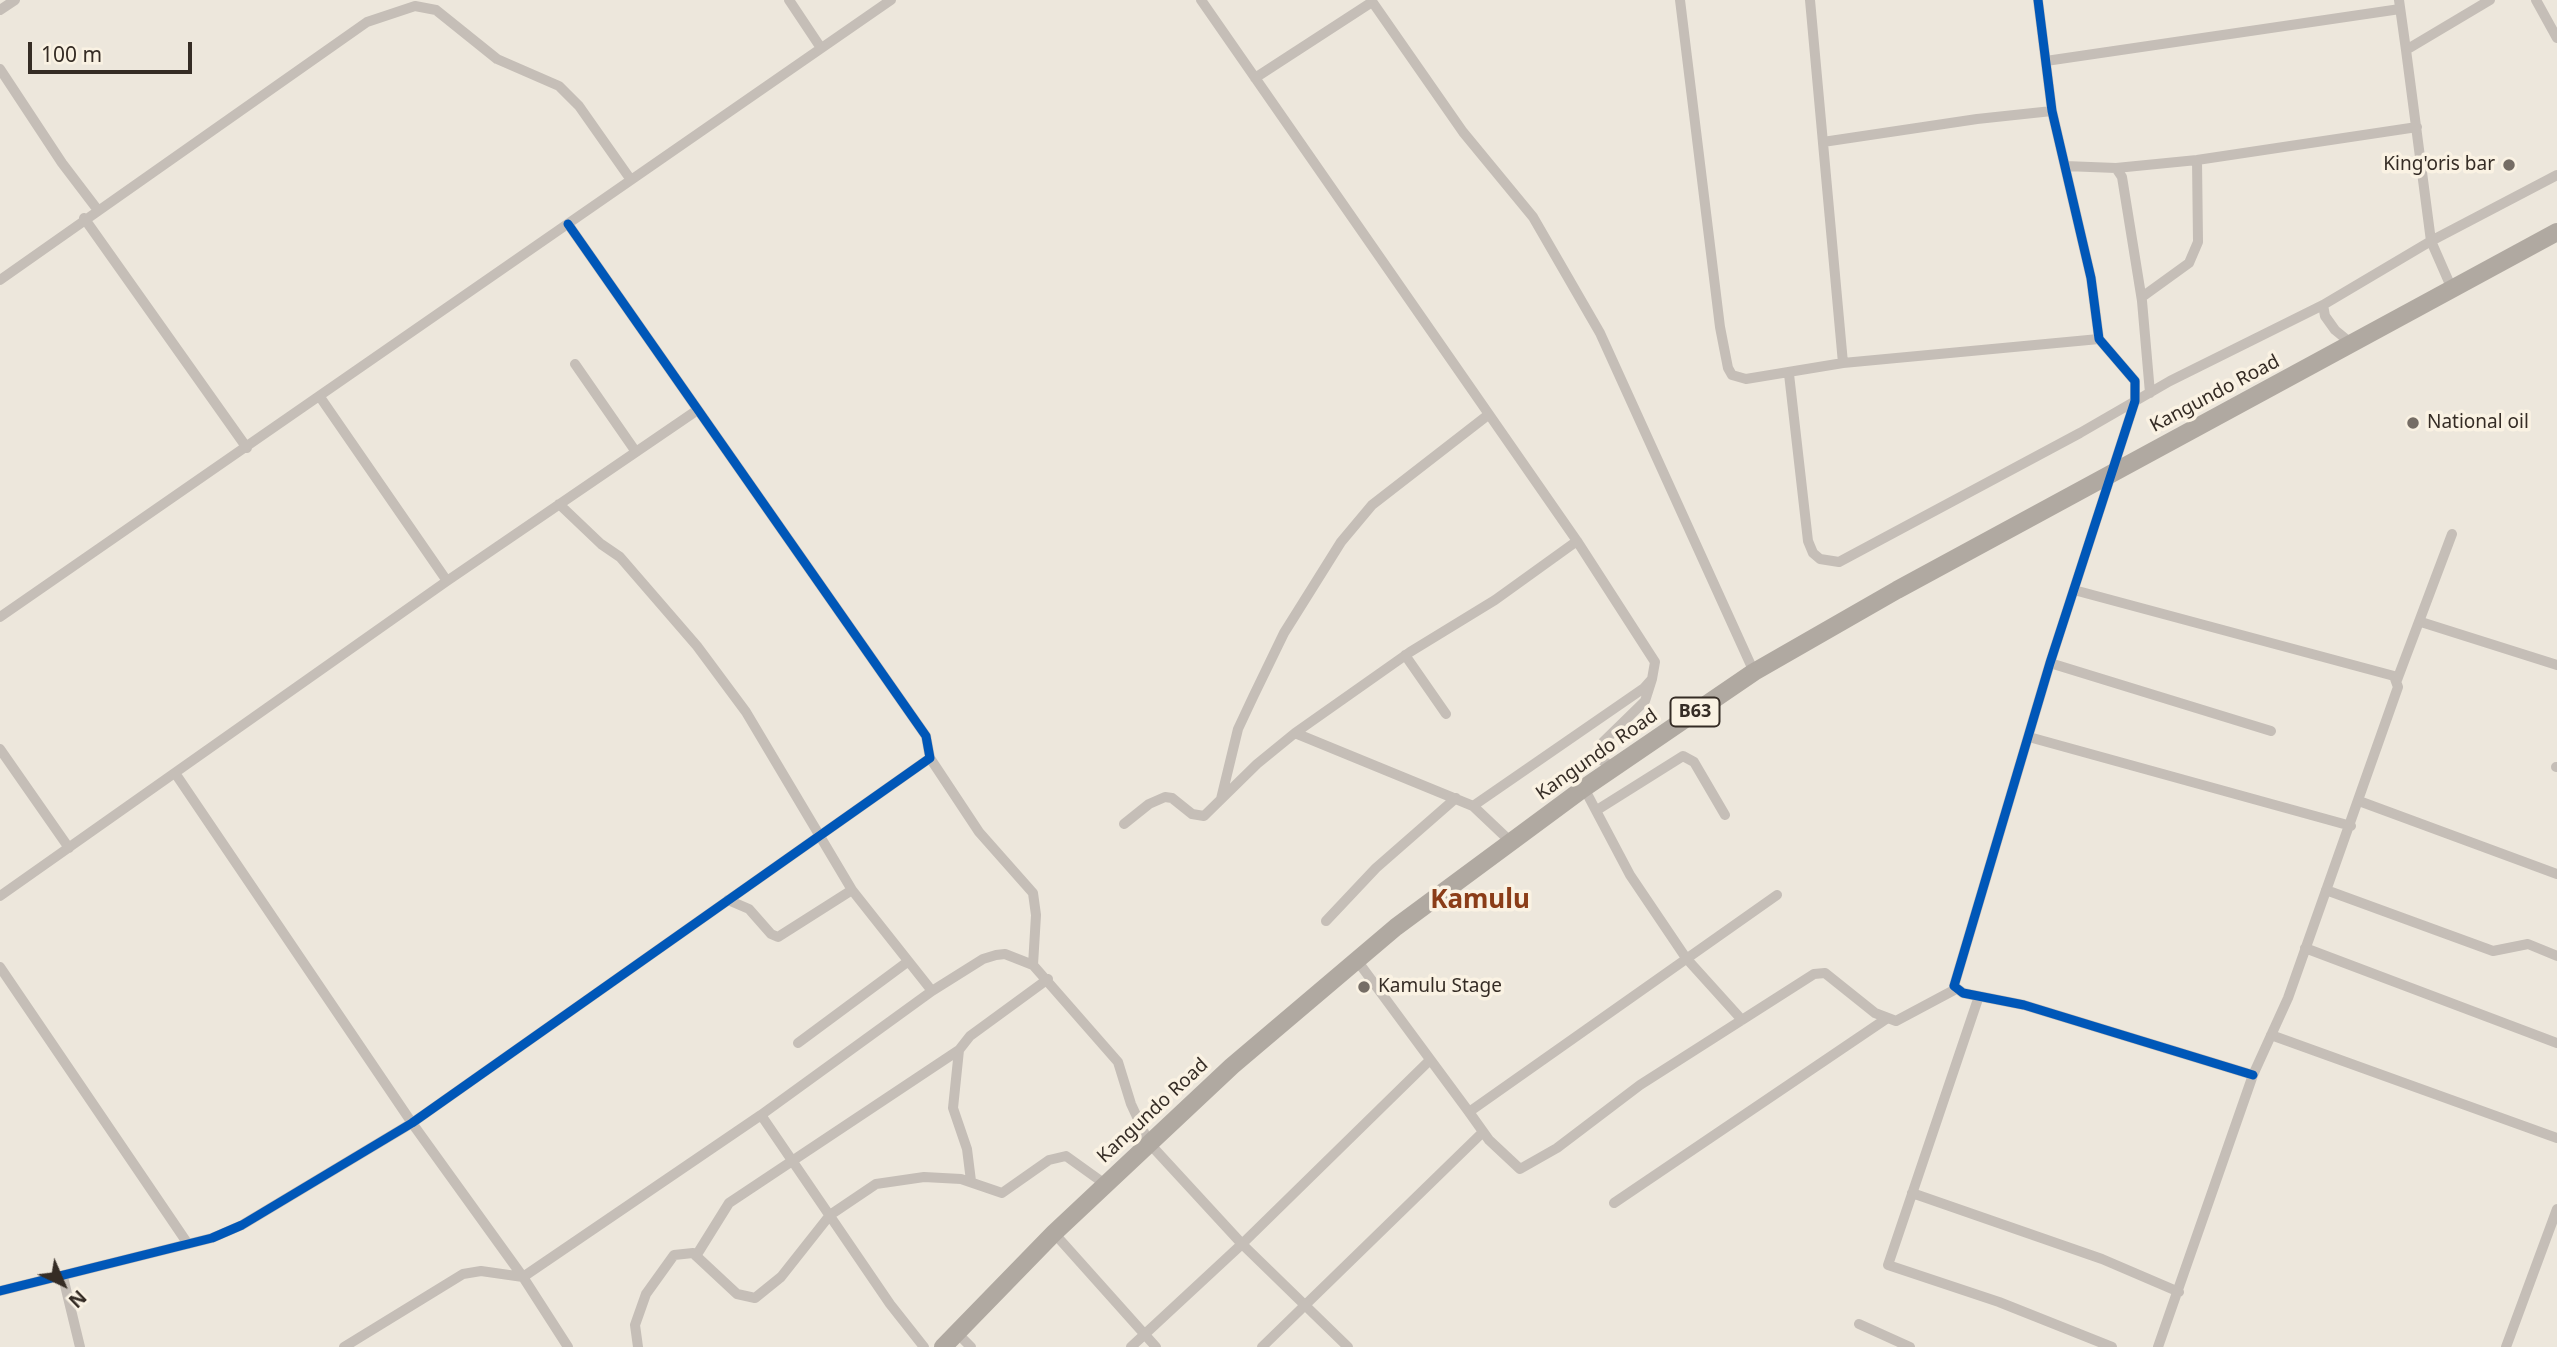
<!DOCTYPE html>
<style>
body{margin:0}
#map{position:relative;width:2557px;height:1347px;overflow:hidden;background:#ede7dc;font-family:"Noto Sans",sans-serif}
canvas{display:block}
.north{position:absolute;left:28px;top:1249px;width:70px;height:70px;-webkit-text-stroke:5px #faf2e3;paint-order:stroke;rotate:136deg;font-size:19px;font-weight:700;line-height:28px;text-align:center;color:#352c25}
.north::after{content:'';display:block;margin:auto;width:24px;height:32px;background:#352c25;clip-path:polygon(50% 0,100% 100%,50% 72%,0 100%)}
.scale{position:absolute;left:28px;top:42px;width:164px;height:32px;box-sizing:border-box;border:4px solid #352c25;border-top:0;padding-left:9px;font-size:21px;line-height:24px;white-space:nowrap;color:#352c25;-webkit-text-stroke:5px #faf2e3;paint-order:stroke}
</style>
<div id="map">
<canvas width="2557" height="1347"></canvas>
<div class="north">N</div>
<div class="scale">100 m</div>
</div>
<script>
const ctx = document.querySelector('canvas').getContext('2d');
ctx.lineJoin = 'round';
const poly = rows => new Path2D(rows.map(r => 'M' + r).join(''));
function trace(path, color, width, dash) { ctx.strokeStyle = color; ctx.lineWidth = width; ctx.lineCap = dash ? 'butt' : 'round'; ctx.setLineDash(dash || []); ctx.stroke(path); }
function label(font, color, halo, rows, align = 'center') {
  ctx.font = font + ' "Noto Sans",sans-serif'; ctx.lineWidth = 7; ctx.setLineDash([]); ctx.textBaseline = 'middle'; ctx.strokeStyle = halo; ctx.fillStyle = color; for (const [text, x, y, turn = 0] of rows) {
    ctx.save(); ctx.translate(x, y); ctx.rotate((+turn || 0) * Math.PI / 180); ctx.textAlign = isNaN(turn) ? turn : align; if (halo) ctx.strokeText(text, 0, 0); ctx.fillText(text, 0, 0); ctx.restore();
  }
}
trace(poly([
 [789,0,821,48],
 [1201,0,1577,541,1655,662,1652,679,1644,688,1473,806,1511,842],
 [1371,0,1463,132,1533,217,1600,333,1754,672],
 [1680,0,1720,327,1728,368,1732,375,1746,379,1843,363,2099,339],
 [1810,0,1843,363],
 [2038,0,2052,111,2091,278,2099,339,2135,381,2135,401,2050,663,1954,986,1963,993,2024,1005,2253,1075],
 [2399,0,2406,50],
 [2536,0,2557,38],
 [0,10,15,0],
 [2046,61,2400,9],
 [0,69,62,163,97,209],
 [1255,78,1372,2],
 [1823,142,1977,119,2052,111],
 [2065,166,2116,168,2122,177,2142,301,2150,393],
 [2116,168,2197,160,2417,127],
 [84,218,247,448],
 [0,280,367,22,415,6,436,10,497,59,559,86,579,106,631,180],
 [2452,289,2431,241,2406,50,2490,0],
 [2142,297,2189,263,2198,242,2197,160],
 [2323,305,2325,316,2335,330,2352,344],
 [575,364,636,452],
 [1789,374,1808,541,1813,553,1820,559,1839,562,2080,433,2170,381,2323,305,2431,241,2557,175],
 [320,397,447,581],
 [559,504,601,544,620,557,697,646,746,712,852,890,932,991,983,959,996,955,1005,954,1033,965,1118,1062,1131,1104,1149,1143,1242,1244,1348,1347],
 [2074,590,2394,676,2398,687,2288,998,2253,1075,2158,1347],
 [0,617,891,0],
 [2421,622,2557,665],
 [1405,655,1446,714],
 [2050,663,2271,731],
 [2397,680,2452,534],
 [1295,733,1473,806],
 [2029,737,2351,826],
 [0,749,69,848],
 [930,758,979,832,1033,893,1036,915,1033,965],
 [2556,767,2557,767],
 [1614,768,1600,759,1603,742,1645,701,1652,679],
 [175,773,412,1123,523,1277,568,1347],
 [1584,788,1630,875,1686,958,1742,1020],
 [1221,799,1238,729,1253,697,1284,633,1341,542,1372,505,1488,415],
 [2359,801,2557,874],
 [1597,810,1683,756,1694,762,1725,815],
 [1124,824,1149,804,1165,797,1172,798,1192,814,1204,816,1257,764,1295,733,1410,652,1495,600,1577,541],
 [2326,890,2493,951,2528,944,2557,956],
 [0,896,447,581,696,411],
 [728,900,749,909,771,934,778,937,852,890],
 [1326,921,1376,868,1456,798],
 [2305,948,2557,1043],
 [1356,959,1469,1112,1777,895],
 [0,967,188,1244],
 [1979,996,1888,1265,1999,1302,2112,1347],
 [2271,1035,2557,1138],
 [798,1043,906,963],
 [1469,1112,1489,1140,1520,1169,1557,1148,1640,1085,1814,974,1825,973,1875,1013,1896,1021,1956,989],
 [761,1115,890,1304,924,1347],
 [971,1181,967,1149,953,1108,959,1050,970,1036,1048,979],
 [1912,1193,2102,1259,2179,1292],
 [1614,1203,1886,1019],
 [1054,1233,1156,1347],
 [696,1256,729,1203,959,1050],
 [63,1277,80,1347],
 [0,1291,212,1238,242,1225,412,1123,930,758,926,736,568,224],
 [1859,1324,1910,1347],
 [957,1333,971,1347],
 [344,1347,463,1274,481,1271,523,1277,761,1115,932,991],
 [638,1347,635,1325,646,1294,674,1255,693,1253,737,1294,755,1298,781,1277,830,1215,876,1184,924,1177,961,1179,1002,1193,1049,1160,1066,1156,1105,1184],
 [1131,1347,1242,1244,1430,1060],
 [1262,1347,1483,1132],
 [2506,1347,2557,1209]
]), '#c5beb7', 10);
trace(poly([
 [943,1347,1054,1233,1232,1066,1396,927,1584,788,1754,672,1897,590,2557,232]
]), '#b0a9a1', 18);
trace(poly([
 [2038,0,2052,111,2091,278,2099,339,2135,381,2135,401,2050,663,1954,986,1963,993,2024,1005,2253,1075],
 [0,1291,212,1238,242,1225,412,1123,930,758,926,736,568,224]
]), '#0057b8', 9);
for (const [x, y, r, color] of [
 [2509,165,7,"#756d65"],
 [2413,423,7,"#756d65"],
 [1364,987,7,"#756d65"]
]) { const dot = new Path2D(); dot.arc(x, y, r, 0, 2 * Math.PI); ctx.fillStyle = color; ctx.fill(dot); trace(dot, '#faf2e3', 2.5); }
for (const [x, y, w] of [
 [1695,712,49]
]) { const box = new Path2D(); box.roundRect(x - w / 2, y - 14.5, w, 29, 5); ctx.fillStyle = '#faf2e3'; ctx.fill(box); trace(box, '#352c25', 2); }
label('bold 18px', '#352c25', null, [
 ["B63",1695,712]
]);
label('19px', '#352c25', '#faf2e3', [
 ["King'oris bar",2495,165,"right"],
 ["National oil",2427,423],
 ["Kamulu Stage",1378,987]
], 'left');
label('19px', '#352c25', '#faf2e3', [
 ["Kangundo Road",2215,394,-28],
 ["Kangundo Road",1597,755,-35],
 ["Kangundo Road",1153,1111,-43]
]);
label('bold 26px', '#8b3d18', '#faf2e3', [
 ["Kamulu",1480,901]
]);
</script>
